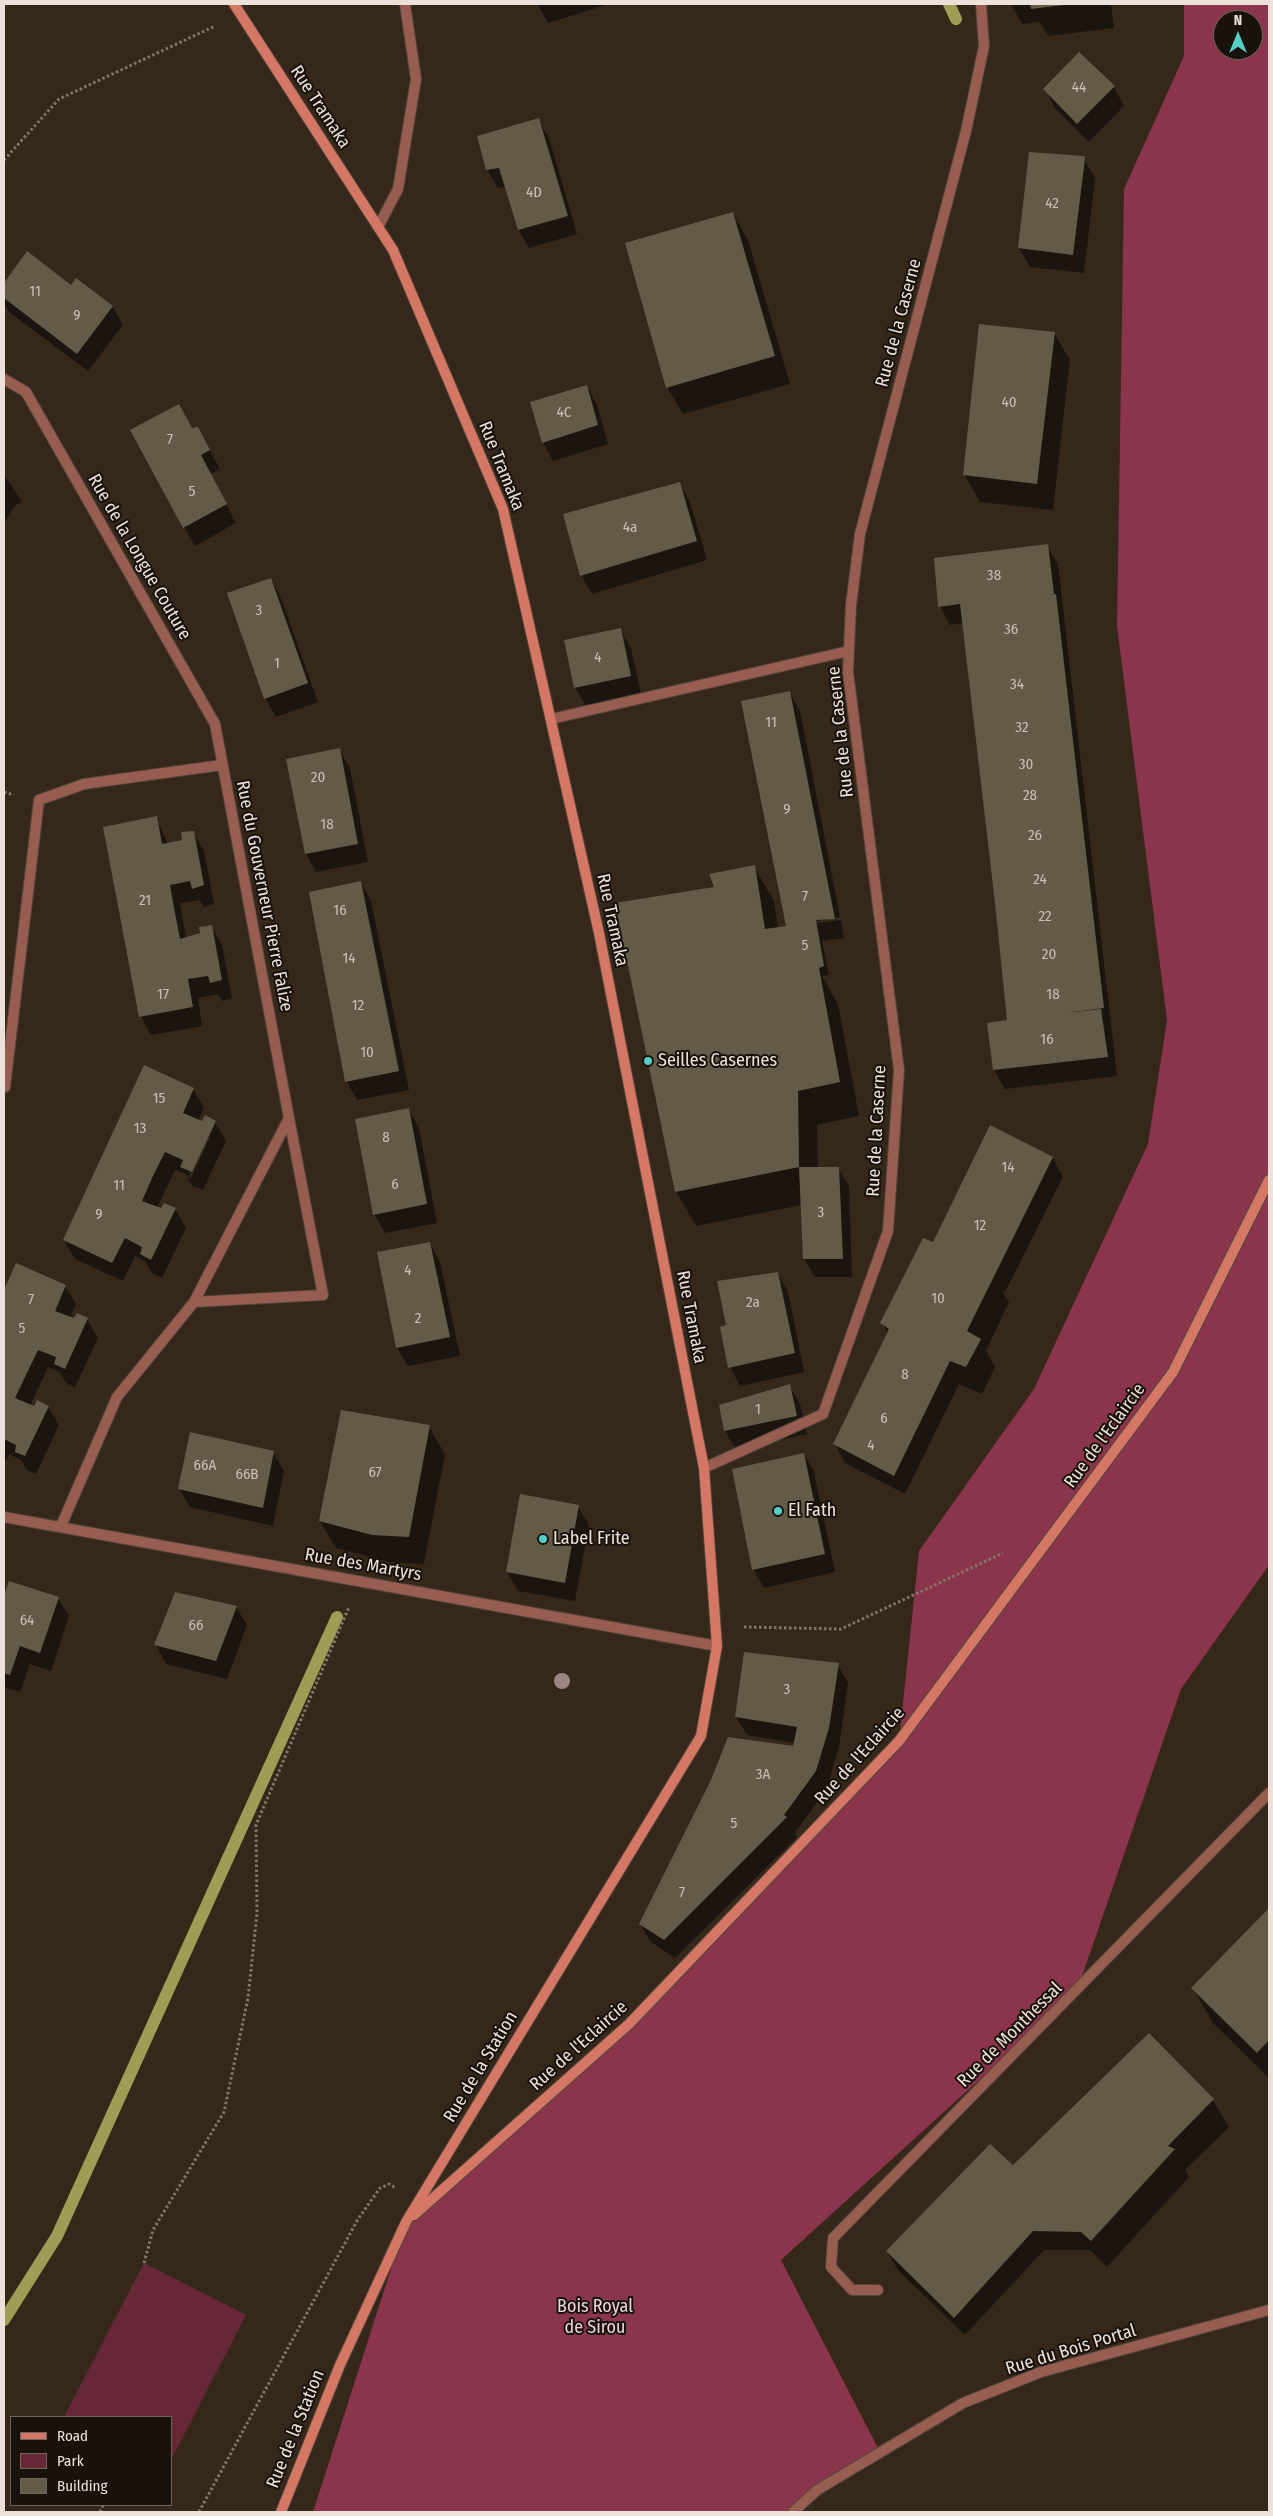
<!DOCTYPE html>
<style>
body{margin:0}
#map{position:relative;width:1273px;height:2516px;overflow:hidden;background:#36271b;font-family:"Fira Sans Condensed",sans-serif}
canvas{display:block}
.frame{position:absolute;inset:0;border:5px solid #ede2da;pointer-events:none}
.legend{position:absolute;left:10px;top:2416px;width:162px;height:90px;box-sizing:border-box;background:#18110c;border:1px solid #6d655e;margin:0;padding:6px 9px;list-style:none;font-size:15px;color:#ede2da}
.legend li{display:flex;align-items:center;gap:10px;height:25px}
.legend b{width:25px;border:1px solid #6d655e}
.north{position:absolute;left:1213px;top:10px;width:50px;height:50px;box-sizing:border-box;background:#18110c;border:1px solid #6d655e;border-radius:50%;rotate:0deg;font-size:14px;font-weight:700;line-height:20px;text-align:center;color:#ede2da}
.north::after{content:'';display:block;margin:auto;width:18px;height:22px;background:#55cec4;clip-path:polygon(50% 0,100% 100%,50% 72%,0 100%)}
</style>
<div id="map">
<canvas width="1273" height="2516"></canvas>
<div class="frame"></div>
<ul class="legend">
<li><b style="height:6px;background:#d47764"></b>Road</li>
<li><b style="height:14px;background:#662837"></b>Park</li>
<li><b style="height:14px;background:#645a48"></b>Building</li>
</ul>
<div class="north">N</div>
</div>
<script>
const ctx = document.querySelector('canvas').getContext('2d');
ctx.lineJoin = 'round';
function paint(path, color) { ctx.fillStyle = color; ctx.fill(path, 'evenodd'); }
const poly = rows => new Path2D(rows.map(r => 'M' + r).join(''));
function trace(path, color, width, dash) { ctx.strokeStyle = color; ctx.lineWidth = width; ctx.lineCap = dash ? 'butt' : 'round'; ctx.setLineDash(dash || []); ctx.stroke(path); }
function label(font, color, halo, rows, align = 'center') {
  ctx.font = font + ' "Fira Sans Condensed",sans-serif'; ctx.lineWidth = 4; ctx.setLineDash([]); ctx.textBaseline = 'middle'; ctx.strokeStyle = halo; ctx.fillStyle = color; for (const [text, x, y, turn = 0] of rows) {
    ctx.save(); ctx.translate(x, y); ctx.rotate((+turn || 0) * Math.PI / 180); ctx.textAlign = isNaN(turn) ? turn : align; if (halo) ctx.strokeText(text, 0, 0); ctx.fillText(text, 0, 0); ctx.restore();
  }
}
paint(poly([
 [144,2263,246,2315,171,2460,171,2417,64,2417]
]), '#662837');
paint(poly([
 [1184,4,1269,4,1269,1565,1181,1689,1077,1991,781,2260,880,2452,793,2512,313,2512,406,2222,629,2024,899,1741,919,1551,1034,1389,1148,1144,1167,1020,1117,626,1124,189,1184,56],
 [1223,20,1253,20,1253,50,1223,50]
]), '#8a354b');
paint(poly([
 [537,4,609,4,548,23],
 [1011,4,1111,4,1114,28,1048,36,1040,22,1022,24],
 [1114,87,1124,106,1089,142,1055,108,1045,89],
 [538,120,549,138,577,234,529,248,519,230,506,187,498,188,487,169],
 [1031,153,1084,159,1095,178,1084,273,1030,267,1019,248],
 [733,213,748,240,790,384,683,414,667,387],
 [27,253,71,286,112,306,123,325,88,371,9,312,4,303,4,285],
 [1054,333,1070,360,1053,510,980,502,964,474],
 [587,386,597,405,608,444,553,461,543,442],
 [192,429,208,447,220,469,210,474,236,523,195,546,131,431],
 [4,474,22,502,14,506,4,524],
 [679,483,690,502,707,560,592,594,581,575],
 [1047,546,1058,564,1117,1076,1005,1089,994,1070,988,1024,1009,1021,964,623,950,625,940,606],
 [271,579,281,598,318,702,276,717,265,698],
 [620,629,631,648,641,694,586,706,575,688,566,641],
 [790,693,800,711,840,917,816,921,816,923,841,920,844,938,822,941,829,975,822,976,838,1004,859,1116,817,1125,818,1168,838,1168,849,1186,852,1277,815,1277,804,1259,802,1205,696,1226,676,1191,716,888,754,867,774,901,778,928,787,927],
 [339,750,350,768,368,862,316,872,306,854],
 [156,818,168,844,183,841,193,832,204,851,214,904,204,907,200,900,180,903,186,938,202,934,211,926,222,945,232,998,222,1001,218,994,198,998,202,1026,151,1035,141,1016],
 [361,883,371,901,409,1090,357,1100,347,1082,310,893],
 [193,1089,204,1107,198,1121,215,1122,226,1141,203,1190,192,1186,186,1174,175,1170,163,1195,157,1208,175,1209,186,1228,162,1278,152,1273,145,1261,135,1256,123,1281,75,1259,64,1240],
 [207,1137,210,1137,191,1178,188,1177],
 [408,1109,419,1128,437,1223,385,1233,374,1214],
 [991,1126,1053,1158,1063,1177,1005,1292,1002,1291,1009,1302,986,1351,995,1367,982,1394,959,1384,905,1494,845,1463,835,1444,888,1334,882,1323,937,1246],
 [430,1243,440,1262,460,1356,408,1366,397,1348],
 [17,1264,65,1286,76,1304,70,1318,87,1319,98,1338,75,1387,66,1383,60,1372,48,1367,30,1406,48,1407,59,1425,36,1474,27,1470,21,1460,9,1454,4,1464,4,1294],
 [778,1273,788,1292,804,1372,740,1386,730,1367,728,1325],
 [789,1385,800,1404,807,1434,736,1449,725,1431],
 [429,1427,445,1454,424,1564,389,1562,336,1548,320,1521],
 [273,1452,284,1471,273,1526,190,1507,179,1489],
 [804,1454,814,1472,835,1572,764,1588,753,1569],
 [578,1507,589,1525,575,1601,518,1591,507,1572],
 [10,1582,58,1598,69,1616,51,1671,30,1664,20,1692,4,1687,4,1600],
 [236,1607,247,1625,227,1679,166,1664,156,1645],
 [838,1665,848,1683,839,1747,826,1790,795,1833,797,1837,675,1958,651,1942,640,1924,794,1747,795,1743,747,1735,736,1717],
 [1269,1910,1269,2078,1213,2023,1193,1988],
 [1149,2035,1213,2100,1229,2127,1185,2170,1189,2177,1107,2267,1090,2250,1044,2250,965,2335,898,2270,887,2251,1018,2173]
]), '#0007');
trace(poly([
 [949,4,956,19],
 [4,2320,57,2236,337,1617]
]), '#9f9d55', 12);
paint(poly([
 [1030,4,1064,4,1064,5,1031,9],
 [1079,52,1115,86,1077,124,1043,89],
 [539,118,568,216,518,230,499,168,486,170,477,136],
 [1029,152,1084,156,1085,159,1073,255,1018,248],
 [733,212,775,356,666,388,625,243],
 [27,251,71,285,76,278,113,306,77,354,4,298,4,283],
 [979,324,1055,332,1037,484,963,475],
 [587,385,598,425,542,443,530,402],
 [179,404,192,428,198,427,210,450,201,455,227,504,183,528,130,430],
 [680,482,697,541,580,576,563,514],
 [1048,544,1054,594,1040,596,1056,594,1104,1008,1065,1013,1101,1009,1108,1057,993,1070,987,1023,1007,1020,995,903,960,604,938,607,934,558],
 [271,578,308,683,264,699,227,593],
 [621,628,631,676,574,688,564,640],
 [790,691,835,919,816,920,824,966,819,968,840,1082,798,1091,799,1167,839,1167,843,1259,803,1259,799,1167,675,1192,615,903,714,887,709,874,755,865,765,929,786,926,741,701],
 [340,748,358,844,305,854,286,759],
 [157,816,162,844,182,840,181,832,194,831,204,885,192,889,190,881,170,885,175,913,180,939,200,933,199,927,212,925,222,980,210,983,208,976,188,979,193,1007,139,1017,103,827],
 [361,881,399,1071,345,1082,309,892],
 [144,1065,194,1088,183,1113,202,1121,205,1115,216,1121,192,1172,180,1167,183,1160,165,1152,153,1176,142,1201,161,1208,164,1203,176,1208,151,1260,140,1254,142,1247,125,1238,112,1263,63,1240],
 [409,1108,427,1204,373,1215,355,1119],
 [990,1125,1053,1157,967,1331,981,1339,966,1367,950,1361,894,1476,833,1444,889,1329,880,1323,923,1238,933,1242],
 [430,1242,450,1337,396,1348,377,1252],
 [16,1263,66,1285,55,1311,74,1318,77,1313,88,1318,65,1369,54,1364,56,1357,38,1350,15,1398,34,1406,37,1400,49,1406,25,1456,15,1452,16,1445,4,1439,4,1290],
 [778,1272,795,1353,728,1368,720,1327,726,1325,717,1281],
 [790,1384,797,1416,724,1431,719,1405],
 [341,1410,430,1425,409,1537,372,1535,319,1521],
 [190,1432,274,1451,263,1508,178,1489],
 [804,1453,825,1554,752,1570,732,1469],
 [520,1494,579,1505,565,1583,506,1572],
 [9,1581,59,1597,40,1653,20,1646,10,1675,4,1673,4,1596],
 [175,1592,237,1606,216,1661,154,1645],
 [744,1652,839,1663,829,1728,816,1771,784,1815,787,1817,664,1940,639,1924,711,1780,728,1737,793,1746,797,1727,735,1717],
 [1269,1908,1269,2040,1257,2053,1191,1988],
 [1149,2033,1214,2099,1168,2146,1175,2149,1091,2241,1081,2232,1033,2231,954,2318,886,2251,990,2144,1013,2165]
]), '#645a48');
const street = poly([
 [378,227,398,189,416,79,405,4],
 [4,379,26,392,215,724,289,1118,194,1302,117,1397,61,1526],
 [551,719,849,651],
 [5,1087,39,800,84,784,222,765],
 [194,1302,323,1295,289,1118],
 [704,1468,823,1414,888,1231,899,1070,848,672,851,605,860,534,966,131,984,46,981,4],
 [4,1517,717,1646],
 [878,2290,852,2290,831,2267,833,2238,1269,1793],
 [793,2512,817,2490,963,2403,1041,2372,1269,2310]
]);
const secondary = poly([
 [234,4,393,250,503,509,599,933,704,1468,717,1646,701,1736,406,2222,340,2365,281,2512],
 [414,2215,629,2024,899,1741,1173,1372,1269,1180]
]);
trace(street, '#53453a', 12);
trace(secondary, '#53453a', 12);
trace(poly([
 [4,160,59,99,215,26],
 [4,792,14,795],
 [744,1627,841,1629,1003,1553],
 [144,2263,153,2230,224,2112,248,1998,257,1913,256,1825,349,1607],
 [100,2512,103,2505],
 [199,2512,358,2219,380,2188,389,2184,396,2188]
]), '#83766b', 3, [2.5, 2.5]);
trace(street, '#975d50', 10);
trace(secondary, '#d47764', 10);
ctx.fillStyle = '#9b8683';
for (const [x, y] of [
 [562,1681]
]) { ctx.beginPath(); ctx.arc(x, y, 8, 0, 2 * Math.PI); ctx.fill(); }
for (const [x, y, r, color] of [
 [648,1061,5,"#55cec4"],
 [778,1511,5,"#55cec4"],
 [543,1539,5,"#55cec4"]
]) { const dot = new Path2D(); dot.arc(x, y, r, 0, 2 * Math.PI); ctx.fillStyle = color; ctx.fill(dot); trace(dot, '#18110c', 2); }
label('15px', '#cbc0b6', null, [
 ["44",1079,88],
 ["4D",534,193],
 ["42",1052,204],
 ["11",35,292],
 ["9",77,316],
 ["40",1009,403],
 ["4C",564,413],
 ["7",170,440],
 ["5",192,492],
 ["4a",630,528],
 ["38",994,576],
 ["3",259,611],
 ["36",1011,630],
 ["4",598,658],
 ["1",277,664],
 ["34",1017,685],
 ["11",771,723],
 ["32",1022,728],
 ["30",1026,765],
 ["20",318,778],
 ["28",1030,796],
 ["9",787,810],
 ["18",327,825],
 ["26",1035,836],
 ["24",1040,880],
 ["7",805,897],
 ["21",145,901],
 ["16",340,911],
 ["22",1045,917],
 ["5",805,946],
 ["20",1049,955],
 ["14",349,959],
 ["17",163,995],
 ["18",1053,995],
 ["12",358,1006],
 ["16",1047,1040],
 ["10",367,1053],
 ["15",159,1099],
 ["13",140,1129],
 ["8",386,1138],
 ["14",1008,1168],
 ["6",395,1185],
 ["11",119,1186],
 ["3",821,1213],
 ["9",99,1215],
 ["12",980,1226],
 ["4",408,1271],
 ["10",938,1299],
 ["7",31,1300],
 ["2a",753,1303],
 ["2",418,1319],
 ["5",22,1329],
 ["8",905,1375],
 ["1",758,1410],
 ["6",884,1419],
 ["4",871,1446],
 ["66A",205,1466],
 ["67",375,1473],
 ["66B",247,1475],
 ["64",27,1621],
 ["66",196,1626],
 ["3",787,1690],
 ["3A",763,1775],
 ["5",734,1824],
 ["7",682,1893]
]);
label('18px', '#ede2da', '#18110c', [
 ["Rue Tramaka",320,107,57],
 ["Rue de la Caserne",899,323,-75],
 ["Rue Tramaka",501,466,68],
 ["Rue de la Longue Couture",139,557,60],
 ["Rue de la Caserne",841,732,-96],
 ["Rue du Gouverneur Pierre Falize",264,896,79],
 ["Rue Tramaka",612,920,78],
 ["Rue de la Caserne",877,1131,-87],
 ["Rue Tramaka",691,1317,79],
 ["Rue de l'Eclaircie",1105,1436,-54],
 ["Rue des Martyrs",363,1565,10],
 ["Rue de l'Eclaircie",860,1756,-48],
 ["Rue de Monthessal",1010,2035,-45],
 ["Rue de l'Eclaircie",579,2046,-42],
 ["Rue de la Station",481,2067,-59],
 ["Rue du Bois Portal",1071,2350,-17],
 ["Rue de la Station",296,2429,-68]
]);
label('18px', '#ede2da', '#18110c', [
 ["Seilles Casernes",658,1061],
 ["El Fath",788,1511],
 ["Label Frite",553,1539]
], 'left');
label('18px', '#eed4d8', '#18110c', [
 ["Bois Royal",595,2307],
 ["de Sirou",595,2328]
]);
</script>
